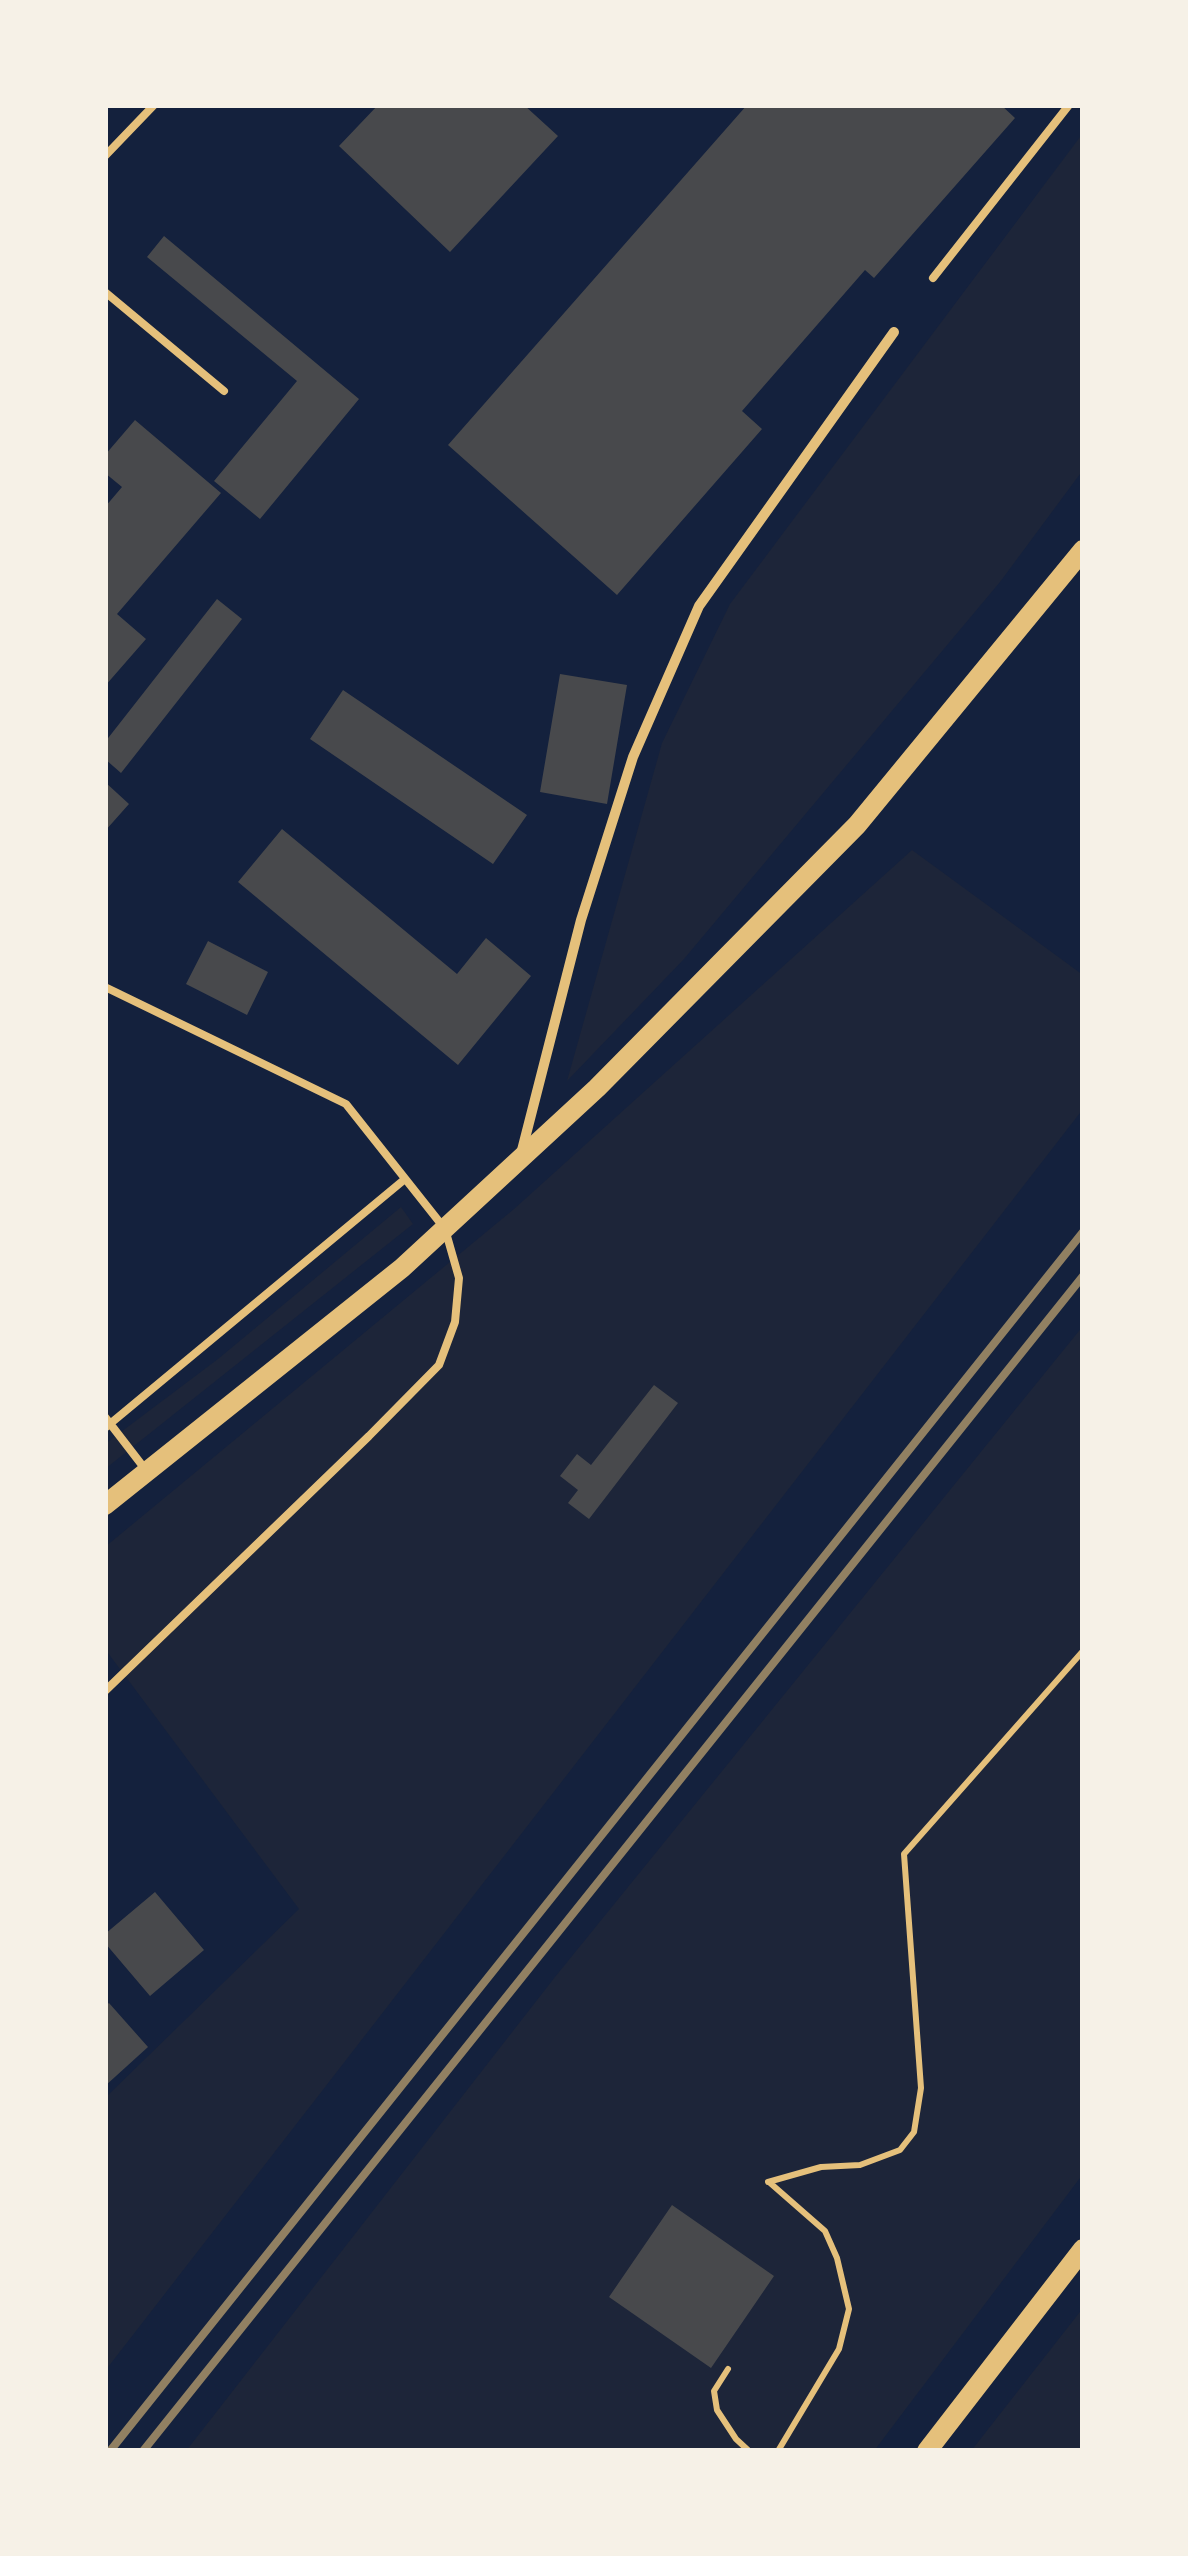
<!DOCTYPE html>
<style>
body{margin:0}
#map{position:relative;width:1188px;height:2556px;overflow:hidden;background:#14213d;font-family:Lato,sans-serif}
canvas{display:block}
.frame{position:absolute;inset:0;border:108px solid #f6f1e7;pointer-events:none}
</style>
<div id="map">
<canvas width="1188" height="2556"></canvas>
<div class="frame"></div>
</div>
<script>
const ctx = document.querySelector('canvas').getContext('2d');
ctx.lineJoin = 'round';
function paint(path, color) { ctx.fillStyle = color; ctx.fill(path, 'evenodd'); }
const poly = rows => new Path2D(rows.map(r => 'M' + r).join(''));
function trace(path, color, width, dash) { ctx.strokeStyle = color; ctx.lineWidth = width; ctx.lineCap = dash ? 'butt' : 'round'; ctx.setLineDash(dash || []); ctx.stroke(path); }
paint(poly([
 [1083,133,1083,470,1000,582,684,959,567,1081,662,743,730,604],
 [912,850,1083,975,1083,1109,105,2371,105,2098,299,1909,105,1649,105,1547,514,1209],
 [401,1207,413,1224,105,1469,105,1444,218,1359],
 [1083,1326,1083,2174,874,2451,186,2451,555,1977],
 [1083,2308,1083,2451,971,2451]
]), '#1d2539');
paint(poly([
 [378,105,524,105,558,136,450,252,339,146],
 [747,105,1001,105,1015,118,874,278,865,270,742,411,762,429,617,595,448,445],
 [164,236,359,399,260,519,214,481,297,381,147,257],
 [135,420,221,493,117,614,146,639,105,686,105,507,122,487,105,473,105,455],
 [217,599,242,619,121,773,105,759,105,742],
 [560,674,627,685,607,804,540,792],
 [343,690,527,815,493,864,310,739],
 [105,782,129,804,105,831],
 [282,829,457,974,486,938,531,976,458,1065,238,882],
 [208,941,268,972,247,1015,186,984],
 [654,1385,678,1403,589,1519,568,1503,578,1490,560,1476,577,1454,591,1465],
 [155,1892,204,1950,150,1996,105,1943,105,1934],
 [109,2003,148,2047,105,2086,105,2006],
 [672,2205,774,2276,711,2368,609,2297]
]), '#48494c');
trace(poly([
 [768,2182,821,2167,860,2165,900,2150,914,2132,921,2088,904,1854,1083,1651],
 [769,2182,825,2231,837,2258,849,2309,839,2349,778,2451],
 [728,2369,714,2391,717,2410,736,2439,749,2451]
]), '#e5c07b', 6);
trace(poly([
 [105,156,154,105],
 [933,278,1069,105],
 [105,292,224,391],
 [105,987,346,1104,445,1229,459,1278,455,1322,439,1365,369,1436,105,1691],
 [105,1417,145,1469],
 [105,1428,405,1179]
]), '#e5c07b', 8);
trace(poly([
 [521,1154,581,920,633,757,699,606,894,332]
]), '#e5c07b', 10);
trace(poly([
 [105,1505,402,1268,597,1088,857,825,1083,550],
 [927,2451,1083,2249]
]), '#e5c07b', 20);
trace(poly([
 [110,2451,1083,1232],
 [143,2451,1083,1276]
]), '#918062', 8);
</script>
